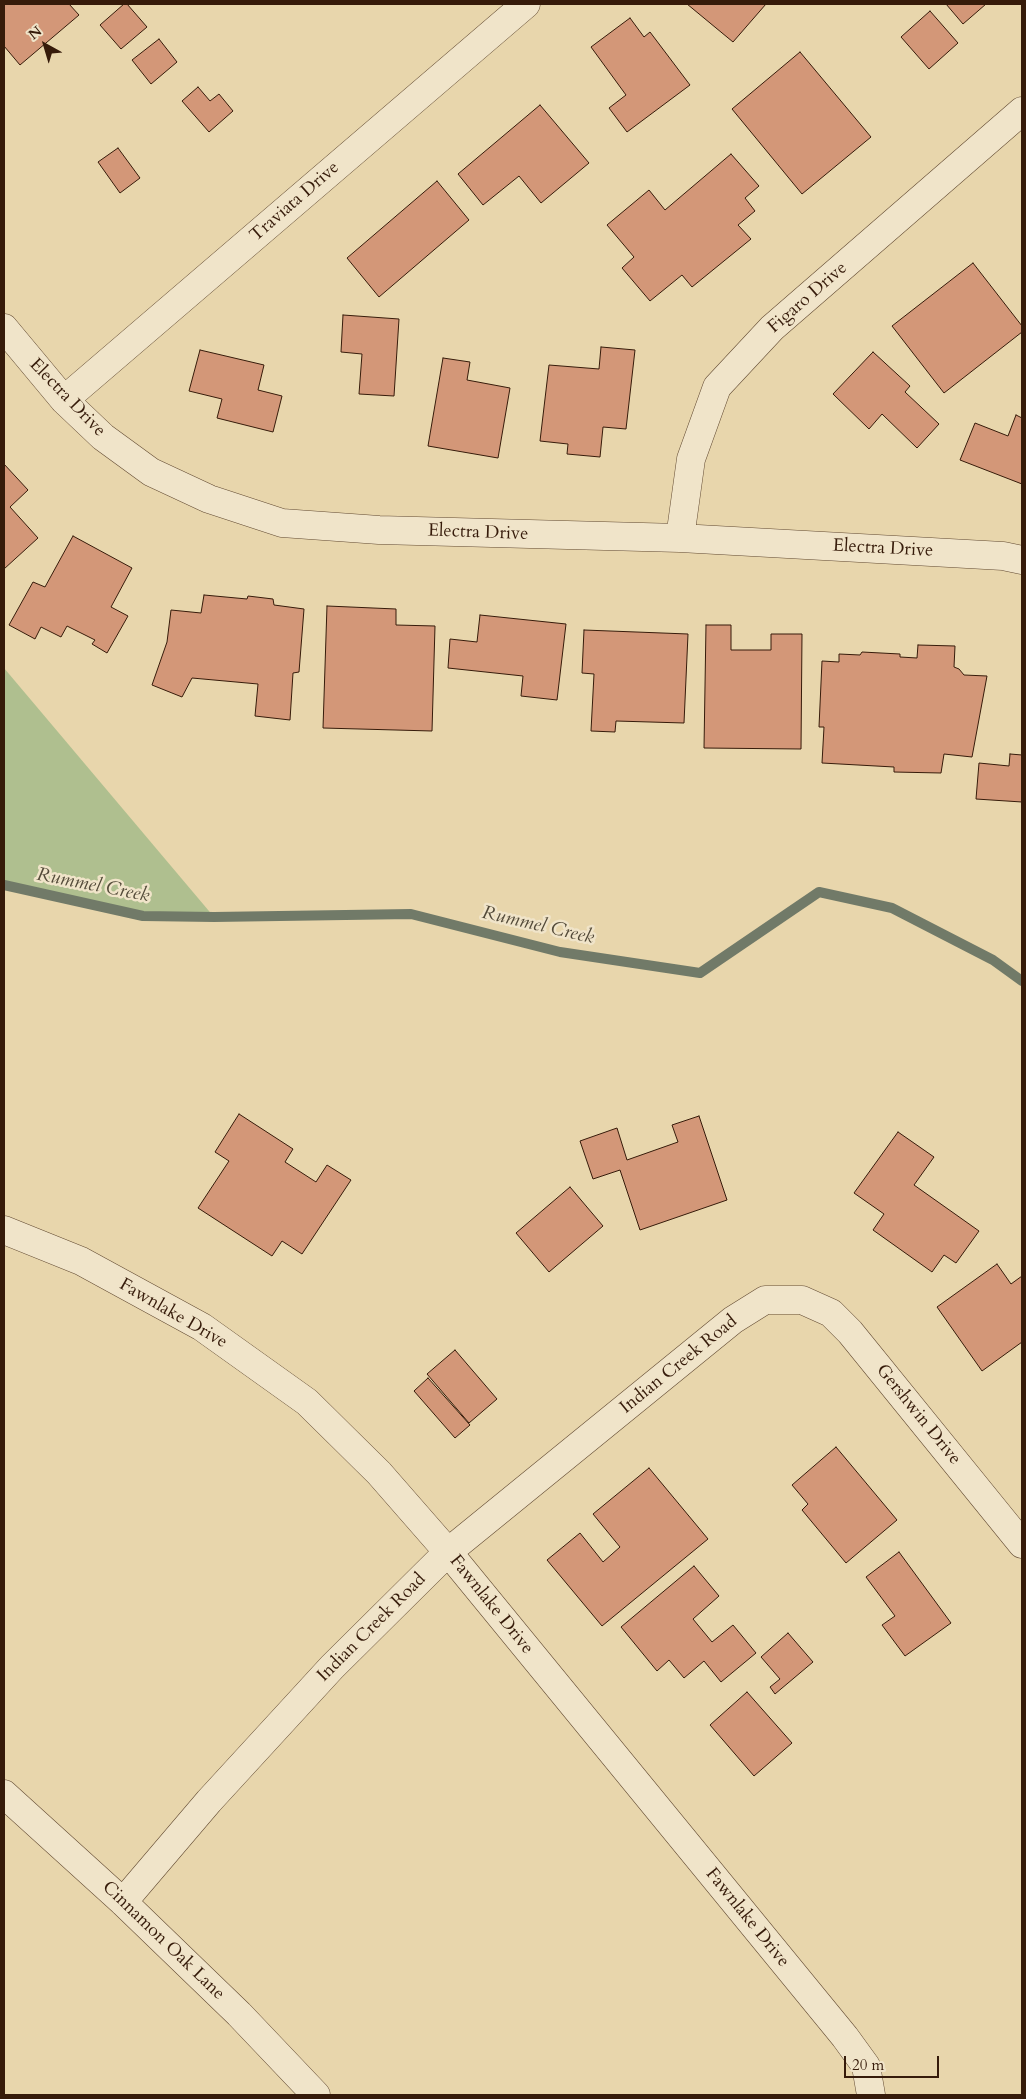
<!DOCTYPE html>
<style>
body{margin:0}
#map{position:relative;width:1026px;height:2099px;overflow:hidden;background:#e8d6ac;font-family:Cardo,serif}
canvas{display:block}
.frame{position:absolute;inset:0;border:5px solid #361b0a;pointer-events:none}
.north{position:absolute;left:20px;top:20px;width:50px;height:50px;-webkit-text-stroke:4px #f0e4c9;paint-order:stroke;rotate:321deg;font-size:14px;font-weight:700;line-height:20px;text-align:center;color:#361b0a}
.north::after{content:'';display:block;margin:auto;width:18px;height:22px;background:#361b0a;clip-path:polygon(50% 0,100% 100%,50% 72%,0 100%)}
.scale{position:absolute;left:844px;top:2056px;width:95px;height:22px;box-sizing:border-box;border:2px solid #361b0a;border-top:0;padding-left:6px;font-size:15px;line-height:18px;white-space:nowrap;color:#361b0a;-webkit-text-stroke:4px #f0e4c9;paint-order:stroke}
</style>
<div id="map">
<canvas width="1026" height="2099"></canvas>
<div class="frame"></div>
<div class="north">N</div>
<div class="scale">20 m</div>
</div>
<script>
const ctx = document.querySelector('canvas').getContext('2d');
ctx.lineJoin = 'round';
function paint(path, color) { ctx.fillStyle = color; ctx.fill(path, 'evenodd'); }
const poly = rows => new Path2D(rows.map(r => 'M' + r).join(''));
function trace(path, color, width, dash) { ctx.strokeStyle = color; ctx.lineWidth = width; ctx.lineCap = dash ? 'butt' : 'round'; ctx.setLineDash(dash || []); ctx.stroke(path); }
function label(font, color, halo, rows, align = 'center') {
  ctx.font = font + ' Cardo,serif'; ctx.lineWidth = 5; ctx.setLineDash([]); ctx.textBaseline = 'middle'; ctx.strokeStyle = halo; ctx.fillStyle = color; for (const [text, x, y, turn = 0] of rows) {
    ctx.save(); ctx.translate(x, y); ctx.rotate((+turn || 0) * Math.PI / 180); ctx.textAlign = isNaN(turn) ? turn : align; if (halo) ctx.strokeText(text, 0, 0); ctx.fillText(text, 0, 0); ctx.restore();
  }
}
paint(poly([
 [4,668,214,917,143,916,4,885]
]), '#afbf8f');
trace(poly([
 [4,885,143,916,214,917,411,914,560,952,700,973,819,892,892,908,993,960,1022,981]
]), '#717a68', 10);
const building = poly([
 [4,4,69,4,79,15,20,65,4,46,4,4],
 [124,4,127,4,147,27,121,49,100,25,124,4],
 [687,4,766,4,733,42,687,4],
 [946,4,986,4,963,24,946,4],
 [930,11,958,43,929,69,901,37,930,11],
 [630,18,644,37,650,32,690,85,627,132,609,108,626,95,591,47,630,18],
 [159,39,177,62,151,84,132,60,159,39],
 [800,52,871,137,802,194,732,109,800,52],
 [198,87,210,101,219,94,233,111,209,132,182,101,198,87],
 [540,105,589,163,541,203,519,176,483,205,458,174,540,105],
 [118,148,140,178,120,193,98,162,118,148],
 [731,154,759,186,745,198,755,211,738,225,751,239,692,287,682,275,650,301,622,268,634,257,607,225,649,190,665,210,731,154],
 [437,181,469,220,379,297,347,258,437,181],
 [973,263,1022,326,1022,332,944,393,892,326,973,263],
 [343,315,399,319,394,396,359,394,362,354,341,352,343,315],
 [601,347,635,350,626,429,603,427,600,457,567,454,568,444,540,441,549,365,599,369,601,347],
 [200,350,264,365,258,390,282,396,273,432,217,418,222,399,189,391,200,350],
 [873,352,910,386,905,392,939,424,917,448,882,414,869,429,833,394,873,352],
 [443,358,470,362,467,380,510,388,498,458,428,446,443,358],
 [1016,415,1022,418,1022,484,960,460,975,423,1008,436,1016,415],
 [4,464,28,490,10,507,38,538,4,569,4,464],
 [73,536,132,568,111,607,128,616,107,653,92,644,95,640,67,626,61,637,41,627,35,639,9,625,33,582,45,587,73,536],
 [204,595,247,599,248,596,273,599,274,605,304,609,299,672,293,673,290,720,255,716,258,684,192,678,182,697,152,685,167,642,171,610,201,613,204,595],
 [327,606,396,609,396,625,435,626,432,731,323,728,327,606],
 [480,615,566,624,557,700,521,696,523,676,448,668,450,639,477,642,480,615],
 [706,625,731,625,731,650,771,650,771,634,802,634,801,749,704,748,706,625],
 [584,630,688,634,684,723,616,721,615,732,591,731,594,674,582,673,584,630],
 [918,645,955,646,954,667,959,669,964,675,987,676,972,757,944,754,941,773,894,772,894,767,822,763,824,727,819,727,822,661,839,662,839,654,860,655,862,652,900,654,900,657,917,658,918,645],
 [1010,754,1022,755,1022,802,976,799,979,763,1009,766,1010,754],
 [239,1114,293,1149,285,1162,316,1182,327,1165,351,1180,302,1254,282,1241,272,1256,198,1208,229,1161,215,1152,239,1114],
 [699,1116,727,1200,640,1230,620,1170,593,1179,580,1141,617,1128,627,1160,678,1142,672,1125,699,1116],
 [898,1132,934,1157,914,1185,979,1231,956,1263,944,1255,932,1272,873,1230,884,1214,854,1193,898,1132],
 [570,1187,603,1226,549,1272,516,1233,570,1187],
 [997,1264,1011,1284,1022,1276,1022,1342,982,1371,937,1307,997,1264],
 [455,1350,497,1399,469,1423,427,1374,455,1350],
 [428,1378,470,1425,455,1438,414,1391,428,1378],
 [836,1447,897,1520,846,1563,802,1510,808,1504,792,1485,836,1447],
 [649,1468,708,1539,602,1626,547,1560,580,1533,603,1562,620,1547,593,1514,649,1468],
 [899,1552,951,1623,905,1656,882,1625,895,1616,866,1577,899,1552],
 [694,1566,719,1596,693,1619,712,1642,733,1625,756,1653,721,1682,704,1661,684,1678,669,1660,657,1671,621,1627,694,1566],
 [788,1633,813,1662,775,1694,770,1687,780,1679,761,1657,788,1633],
 [747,1692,792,1743,754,1776,710,1725,747,1692]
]);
paint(building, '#d39778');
trace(building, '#361b0a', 1);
const minor = poly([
 [4,328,64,400,103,437,151,472,209,499,282,523,379,530,680,538,1003,556,1022,560],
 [64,400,526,4],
 [680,538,691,459,717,387,772,328,1022,111],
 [4,1230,81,1261,202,1327,307,1402,379,1473,448,1552,845,2037,866,2066,871,2095],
 [4,1794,123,1902,239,2014,316,2095],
 [123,1902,209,1801,332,1667,448,1552,733,1320,765,1300,802,1300,831,1313,850,1332,1022,1544]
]);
trace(minor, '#624a32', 29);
trace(minor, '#f0e4c9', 28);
label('18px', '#361b0a', '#f0e4c9', [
 ["Traviata Drive",295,202,-41],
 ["Figaro Drive",808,298,-41],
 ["Electra Drive",67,398,46],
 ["Electra Drive",478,533,2],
 ["Electra Drive",883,549,3],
 ["Fawnlake Drive",173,1314,30],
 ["Indian Creek Road",679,1365,-39],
 ["Gershwin Drive",918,1415,51],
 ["Fawnlake Drive",491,1605,51],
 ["Indian Creek Road",372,1628,-45],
 ["Fawnlake Drive",747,1918,51],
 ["Cinnamon Oak Lane",163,1941,44]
]);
label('italic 19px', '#534a39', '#f0e4c9', [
 ["Rummel Creek",93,886,11],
 ["Rummel Creek",538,926,13]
]);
</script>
